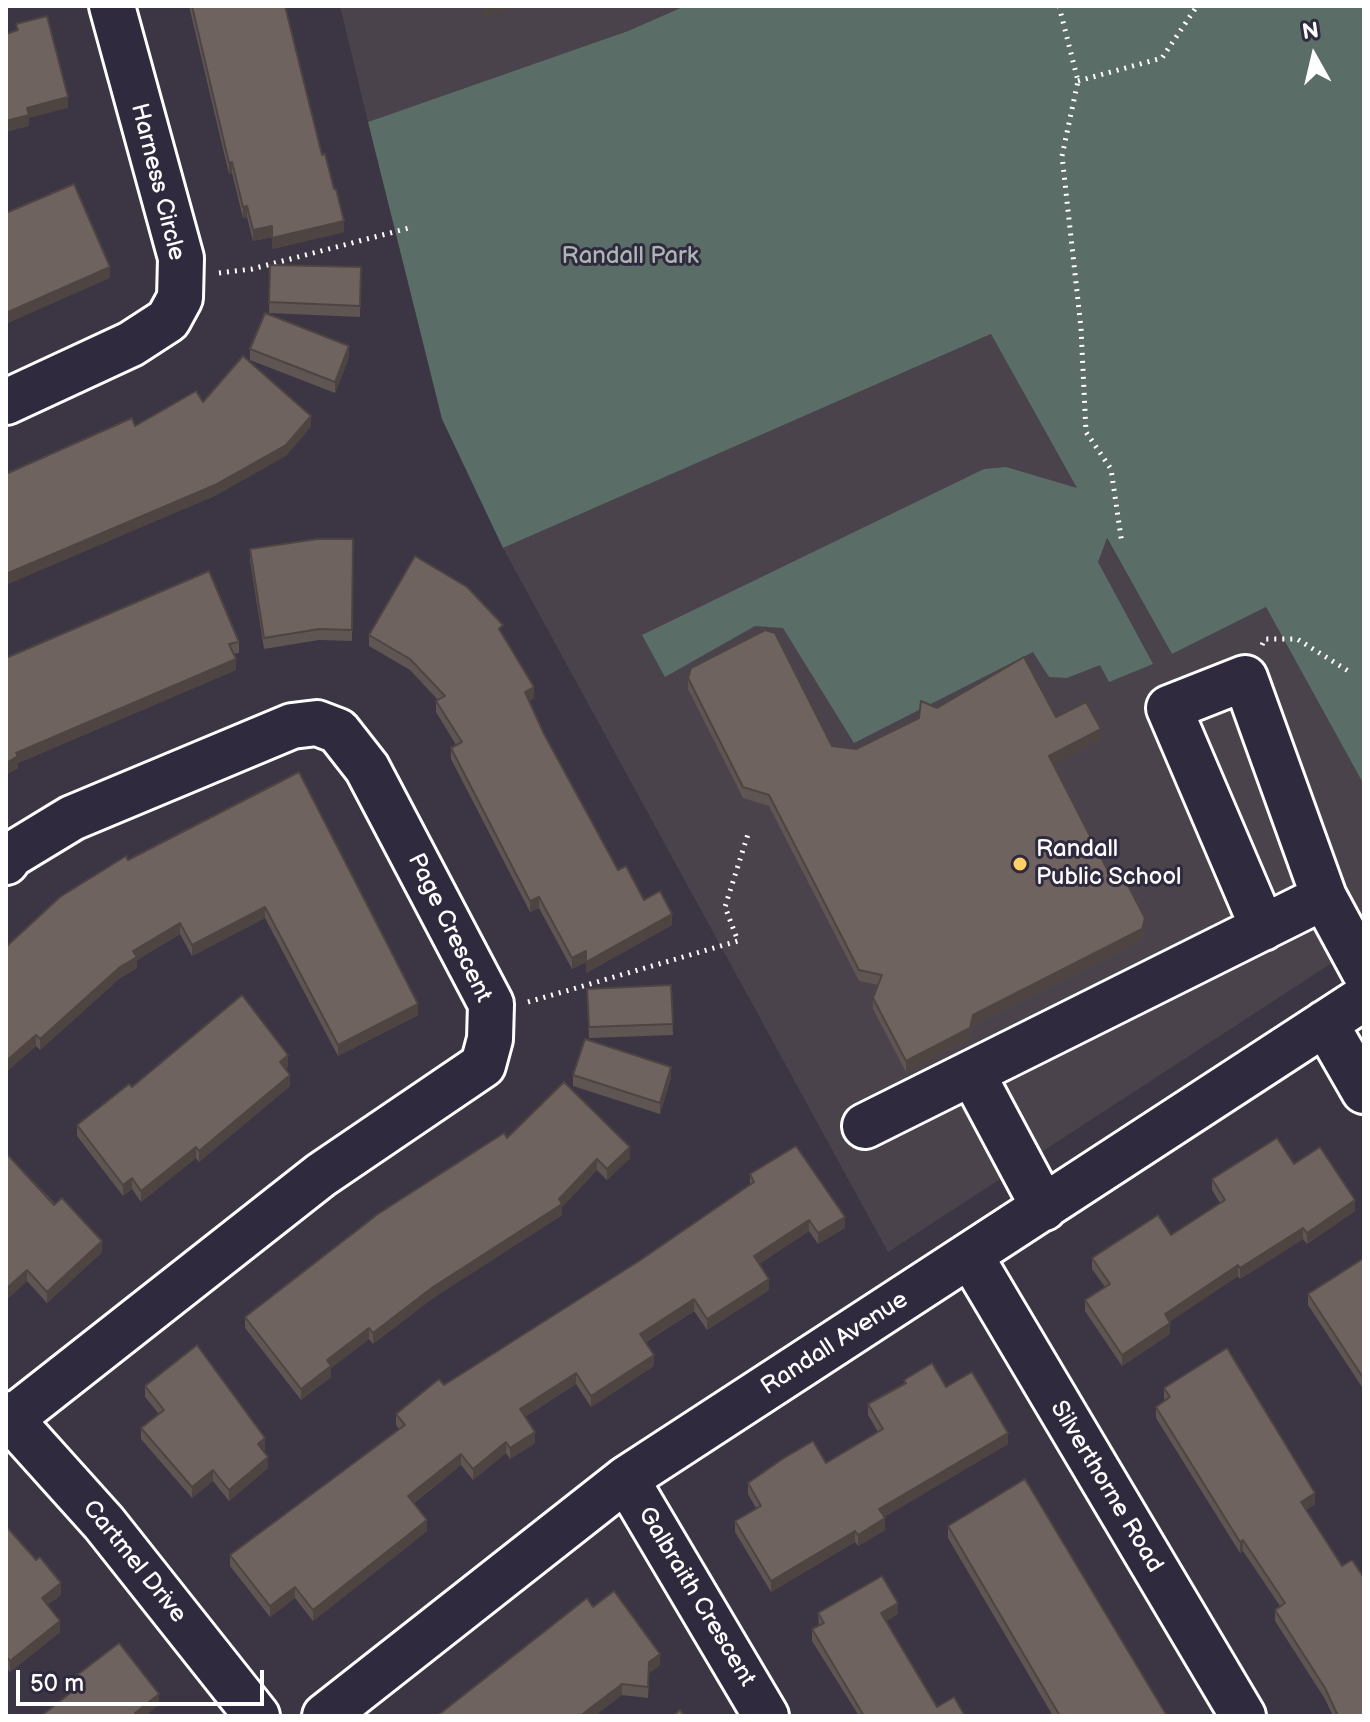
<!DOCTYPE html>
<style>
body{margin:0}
#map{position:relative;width:1370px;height:1722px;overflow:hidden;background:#3c3544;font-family:"Balsamiq Sans",sans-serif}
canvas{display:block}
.frame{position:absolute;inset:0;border:8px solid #fff;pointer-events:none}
.north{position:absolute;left:1274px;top:16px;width:80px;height:80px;-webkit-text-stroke:6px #2f2a3d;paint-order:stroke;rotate:352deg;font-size:22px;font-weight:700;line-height:32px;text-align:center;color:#fff}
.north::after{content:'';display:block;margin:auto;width:28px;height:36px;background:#fff;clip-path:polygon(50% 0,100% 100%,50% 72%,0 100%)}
.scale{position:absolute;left:16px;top:1670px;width:248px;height:36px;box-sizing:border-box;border:4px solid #fff;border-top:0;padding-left:10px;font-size:24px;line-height:28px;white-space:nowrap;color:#fff;-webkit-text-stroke:6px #2f2a3d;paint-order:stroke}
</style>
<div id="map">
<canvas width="1370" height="1722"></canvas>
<div class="frame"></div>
<div class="north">N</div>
<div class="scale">50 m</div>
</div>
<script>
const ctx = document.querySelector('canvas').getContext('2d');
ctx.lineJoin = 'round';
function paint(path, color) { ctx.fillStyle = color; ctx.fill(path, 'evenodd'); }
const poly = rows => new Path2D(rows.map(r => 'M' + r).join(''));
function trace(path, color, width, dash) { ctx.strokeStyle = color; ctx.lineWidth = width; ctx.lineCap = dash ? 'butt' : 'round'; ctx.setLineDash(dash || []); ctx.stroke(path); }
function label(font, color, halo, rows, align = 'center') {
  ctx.font = font + ' "Balsamiq Sans",sans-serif'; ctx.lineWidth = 6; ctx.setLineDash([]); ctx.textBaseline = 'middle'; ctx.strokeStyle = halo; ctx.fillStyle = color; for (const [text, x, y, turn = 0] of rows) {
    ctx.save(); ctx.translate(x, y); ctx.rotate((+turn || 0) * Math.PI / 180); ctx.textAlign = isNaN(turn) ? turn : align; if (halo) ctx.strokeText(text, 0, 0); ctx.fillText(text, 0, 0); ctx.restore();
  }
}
paint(poly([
 [340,6,685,6,628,31,368,122],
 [991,334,1172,654,1266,607,1364,785,1364,942,888,1252,503,548]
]), '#4b434c');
paint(poly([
 [685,6,1364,6,1364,785,1266,607,1172,654,1107,538,1098,562,1153,664,1109,682,1100,665,1067,678,1049,677,1033,652,854,743,783,628,755,626,665,677,642,635,984,469,1006,467,1077,488,991,334,503,548,442,419,368,122,628,31]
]), '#5a6d66');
const minor = poly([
 [6,402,131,344,168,320,180,298,181,258,112,6],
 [6,862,11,855,72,818,292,726,317,723,338,731,367,768,491,1004,490,1039,483,1065,321,1175,11,1419],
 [1263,928,1169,708,1245,678,1324,897],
 [1325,1023,1364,1091],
 [972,1073,1044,1208],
 [865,1126,1324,897,1364,971],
 [971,1257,1243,1716],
 [6,1414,104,1523,257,1716],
 [626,1479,766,1716],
 [325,1716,626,1479,1364,998]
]);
trace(minor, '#fff', 50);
trace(poly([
 [1059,6,1078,81,1062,156,1081,328,1086,432,1111,469,1122,544],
 [1078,81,1162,58,1197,6],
 [219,273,252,269,413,227],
 [1262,645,1265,639,1297,639,1350,672],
 [528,1002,738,941,725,907,749,831]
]), '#fff', 5, [2, 6]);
trace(minor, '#2f2a3d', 44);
paint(poly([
 [189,6,285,6,322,155,344,232,272,249,272,237,253,241,247,217,243,218,232,173,229,174],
 [270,265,361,267,360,317,269,313],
 [250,349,349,357,335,393,250,360],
 [353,539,352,641,319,640,264,649,250,560,250,549],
 [369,635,503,635,534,698,529,701,544,734,618,870,644,900,672,925,586,973,586,962,572,969,539,908,530,912,451,759,451,748,456,745,436,712,436,701,438,700,410,670,369,646],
 [239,642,239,653,233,654,236,670,18,763,18,768,6,774,6,658],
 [688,678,832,746,856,749,937,708,1056,717,1101,740,1054,764,1107,869,1145,929,1142,940,973,1026,970,1039,906,1072,873,1009,873,998,878,985,859,981,769,806,743,798,688,689],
 [299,772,418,1015,338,1056,265,918,192,956,180,934,137,960,137,968,120,978,40,1050,36,1046,6,1072,128,860],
 [671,985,673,1035,589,1038,587,989],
 [288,1066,286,1069,290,1086,199,1162,196,1158,141,1202,132,1189,123,1196,77,1136,77,1125,132,1087],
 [573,1075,671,1078,660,1114,573,1086],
 [507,1138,630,1158,607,1180,597,1170,562,1207,562,1215,433,1298,373,1344,369,1339,331,1368,331,1377,301,1400,245,1328,245,1317],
 [6,1153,102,1252,47,1303,27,1281,7,1299,6,1298],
 [1294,1164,1355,1211,1307,1244,1303,1239,1240,1279,1238,1276,1170,1321,1170,1334,1122,1366,1085,1311,1085,1300,1105,1287,1092,1269,1092,1258,1171,1235,1220,1203,1212,1190,1212,1179],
 [750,1174,845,1228,818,1244,809,1231,759,1264,769,1290,707,1330,694,1311,646,1342,654,1366,591,1407,576,1384,525,1417,535,1443,510,1459,506,1453,473,1480,461,1465,414,1503,427,1531,313,1621,295,1598,270,1617,230,1566,230,1555,399,1429,396,1425,396,1414,444,1385,639,1261,750,1185],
 [1364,1258,1364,1390,1308,1305,1308,1294],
 [904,1380,946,1387,1008,1444,884,1517,885,1530,858,1546,855,1542,771,1592,735,1532,735,1521,756,1508,748,1494,748,1483,826,1463,878,1432,868,1415,868,1404,904,1384],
 [145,1386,265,1449,263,1451,268,1468,229,1501,213,1481,192,1498,141,1439,141,1428,159,1414,145,1397],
 [1164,1388,1315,1504,1306,1510,1364,1716,1333,1716,1325,1699,1275,1621,1275,1610,1280,1606,1243,1551,1240,1553,1156,1418,1156,1407,1165,1401,1164,1399],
 [6,1526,61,1595,47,1605,60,1632,10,1672,6,1667],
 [948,1526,1167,1716,1053,1716,948,1538],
 [593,1607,660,1665,649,1673,648,1698,622,1695,594,1716,437,1716],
 [818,1613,898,1614,886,1621,937,1707,965,1716,859,1716,812,1641,812,1629,819,1626],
 [72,1679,159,1705,73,1691]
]), '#5f5552');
paint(poly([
 [484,6,523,6,484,16],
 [68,97,68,108,29,118,29,126,6,132,6,121,27,108],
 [232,162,232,173,229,174,229,163],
 [247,206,247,217,243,218,243,207],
 [344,221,344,232,272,249,272,238],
 [272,226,272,237,253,241,253,230],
 [110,267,110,278,6,324,6,313],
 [349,346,349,357,335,393,335,382],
 [311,416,311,427,286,456,215,496,6,585,6,574],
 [236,659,236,670,18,763,18,768,6,774,6,763,16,753],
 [534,687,534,698,525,703,525,692],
 [1101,729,1101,740,1049,767,1049,756],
 [539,897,539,908,530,912,530,901],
 [265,907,265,918,192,956,192,945],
 [672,914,672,925,586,973,586,962],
 [1145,918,1145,929,1142,940,973,1026,970,1039,906,1072,906,1061,973,1015],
 [180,923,180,934,137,960,137,968,120,978,40,1050,40,1039,133,951],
 [586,951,586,962,572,969,572,958],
 [418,1004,418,1015,338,1056,338,1045],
 [36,1035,36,1046,6,1072,6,1061],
 [288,1055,288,1066,280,1073,280,1062],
 [671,1067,671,1078,660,1114,660,1103],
 [290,1075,290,1086,199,1162,199,1151],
 [196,1147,196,1158,141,1202,141,1191],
 [630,1147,630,1158,607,1180,607,1169],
 [597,1159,597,1170,562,1207,562,1215,433,1298,373,1344,373,1333,433,1287,559,1199],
 [132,1178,132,1189,123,1196,123,1185],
 [1355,1200,1355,1211,1307,1244,1307,1233],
 [845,1217,845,1228,818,1244,818,1233],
 [809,1220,809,1231,754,1267,754,1256],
 [1303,1228,1303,1239,1240,1279,1240,1268],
 [102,1241,102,1252,47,1303,47,1292],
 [1238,1265,1238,1276,1165,1325,1165,1314],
 [27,1270,27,1281,7,1299,7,1288],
 [769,1279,769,1290,707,1330,707,1319],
 [694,1299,694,1311,640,1345,640,1334],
 [1170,1323,1170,1334,1122,1366,1122,1355],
 [369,1328,369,1339,331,1368,331,1377,301,1400,301,1389,327,1360],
 [654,1355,654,1366,591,1407,591,1396],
 [576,1373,576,1384,520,1420,520,1409],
 [535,1432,535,1443,510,1459,510,1448],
 [1008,1433,1008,1444,879,1520,879,1509],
 [265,1438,265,1449,258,1455,258,1444],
 [506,1442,506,1453,473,1480,473,1469],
 [461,1454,461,1465,408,1507,408,1496],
 [268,1457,268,1468,229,1501,229,1490],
 [213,1470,213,1481,192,1498,192,1487],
 [1315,1493,1315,1504,1301,1514,1301,1502],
 [885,1518,885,1530,858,1546,858,1535],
 [427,1520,427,1531,313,1621,313,1610],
 [855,1531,855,1542,771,1592,771,1581],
 [1243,1540,1243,1551,1240,1553,1240,1542],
 [61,1583,61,1595,42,1609,42,1598],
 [295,1587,295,1598,270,1617,270,1606],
 [898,1603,898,1614,881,1624,881,1613],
 [60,1621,60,1632,10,1672,10,1661],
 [660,1654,660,1665,649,1673,648,1698,649,1662],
 [622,1684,622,1695,594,1716,580,1716],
 [159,1694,159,1705,145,1716,135,1716,135,1713]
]), '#4e4542');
const building = poly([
 [192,6,285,6,322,155,325,154,334,189,336,189,344,221,272,238,272,226,253,230,247,206,243,207,232,162,229,163,192,6],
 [47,16,68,97,27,108,29,115,6,121,6,34,18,30,16,24,47,16],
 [74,184,110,267,6,313,6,213,74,184],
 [270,265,361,267,360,306,269,302,270,265],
 [265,313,349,346,335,382,250,349,265,313],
 [243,356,311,416,286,445,215,485,6,574,6,474,132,418,135,426,196,391,203,402,243,356],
 [317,539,353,539,352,630,319,629,264,638,250,549,317,539],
 [415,556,467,587,503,625,499,629,534,687,525,692,544,734,618,870,626,866,644,900,660,891,672,914,586,962,586,951,572,958,539,897,530,901,451,748,462,742,436,701,445,696,410,659,369,635,415,556],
 [209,571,239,642,229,644,236,659,16,753,18,756,6,763,6,658,209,571],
 [765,630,775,633,832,746,856,749,919,718,921,701,937,708,1024,657,1056,717,1086,702,1101,729,1049,756,1107,869,1120,870,1145,918,1142,929,973,1015,970,1028,906,1061,873,998,882,975,859,970,769,795,743,787,688,678,691,668,765,630],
 [299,772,418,1004,338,1045,265,907,192,945,180,923,133,951,137,957,120,967,40,1039,36,1035,6,1061,6,947,60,897,126,856,128,860,299,772],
 [671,985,673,1024,589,1027,587,989,671,985],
 [242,995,288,1055,280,1062,290,1075,199,1151,196,1147,141,1191,132,1178,123,1185,77,1125,129,1084,132,1087,242,995],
 [585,1039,671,1067,660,1103,573,1075,585,1039],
 [564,1082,630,1147,607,1169,597,1159,559,1199,562,1204,433,1287,373,1333,369,1328,327,1360,331,1366,301,1389,245,1317,378,1214,504,1133,507,1138,564,1082],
 [1277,1138,1294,1164,1320,1147,1355,1200,1307,1233,1303,1228,1240,1268,1238,1265,1165,1314,1170,1323,1122,1355,1085,1300,1110,1284,1092,1258,1158,1215,1171,1235,1225,1200,1212,1179,1277,1138],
 [796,1146,845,1217,818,1233,809,1220,754,1256,769,1279,707,1319,694,1299,640,1334,654,1355,591,1396,576,1373,520,1409,535,1432,510,1448,506,1442,473,1469,461,1454,408,1496,427,1520,313,1610,295,1587,270,1606,230,1555,405,1425,396,1414,439,1379,444,1385,639,1261,754,1182,750,1174,796,1146],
 [6,1153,54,1205,62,1198,102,1241,47,1292,27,1270,7,1288,6,1287,6,1153],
 [1364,1258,1364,1379,1308,1294,1364,1258],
 [197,1345,265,1438,258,1444,268,1457,229,1490,213,1470,192,1487,141,1428,164,1410,145,1386,197,1345],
 [1227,1348,1315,1493,1301,1502,1342,1566,1352,1560,1364,1578,1364,1716,1338,1716,1325,1688,1275,1610,1285,1603,1243,1540,1240,1542,1156,1407,1170,1397,1164,1388,1227,1348],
 [932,1363,946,1387,972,1372,1008,1433,879,1509,885,1518,858,1535,855,1531,771,1581,735,1521,761,1506,748,1483,784,1458,813,1441,826,1463,883,1429,868,1404,906,1383,904,1380,932,1363],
 [1025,1479,1167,1716,1060,1716,948,1526,1025,1479],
 [6,1526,36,1560,40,1557,61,1583,42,1598,60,1621,10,1661,6,1656,6,1526],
 [882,1576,898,1603,881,1613,937,1707,954,1697,965,1716,864,1716,812,1629,824,1623,818,1613,882,1576],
 [614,1591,660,1654,649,1662,648,1687,622,1684,580,1716,437,1716,587,1598,593,1607,614,1591],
 [119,1643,159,1694,135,1713,137,1716,41,1716,78,1687,72,1679,119,1643],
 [680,1710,684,1716,673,1716,680,1710]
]);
paint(building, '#6f635f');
trace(building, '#4e4542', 2);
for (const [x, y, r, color] of [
 [1020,864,8,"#ffd166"]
]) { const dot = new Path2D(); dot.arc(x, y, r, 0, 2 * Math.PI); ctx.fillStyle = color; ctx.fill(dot); trace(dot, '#2f2a3d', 3); }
label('24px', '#fff', '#2f2a3d', [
 ["Harness Circle",157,182,76],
 ["Page Crescent",449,928,64],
 ["Randall Avenue",835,1344,-33],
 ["Silverthorne Road",1106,1487,59],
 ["Cartmel Drive",134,1562,51],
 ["Galbraith Crescent",696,1597,59]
]);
label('24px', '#acb6b2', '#2f2a3d', [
 ["Randall Park",630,257]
]);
label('24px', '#fff', '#2f2a3d', [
 ["Randall",1036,850],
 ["Public School",1036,878]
], 'left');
</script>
